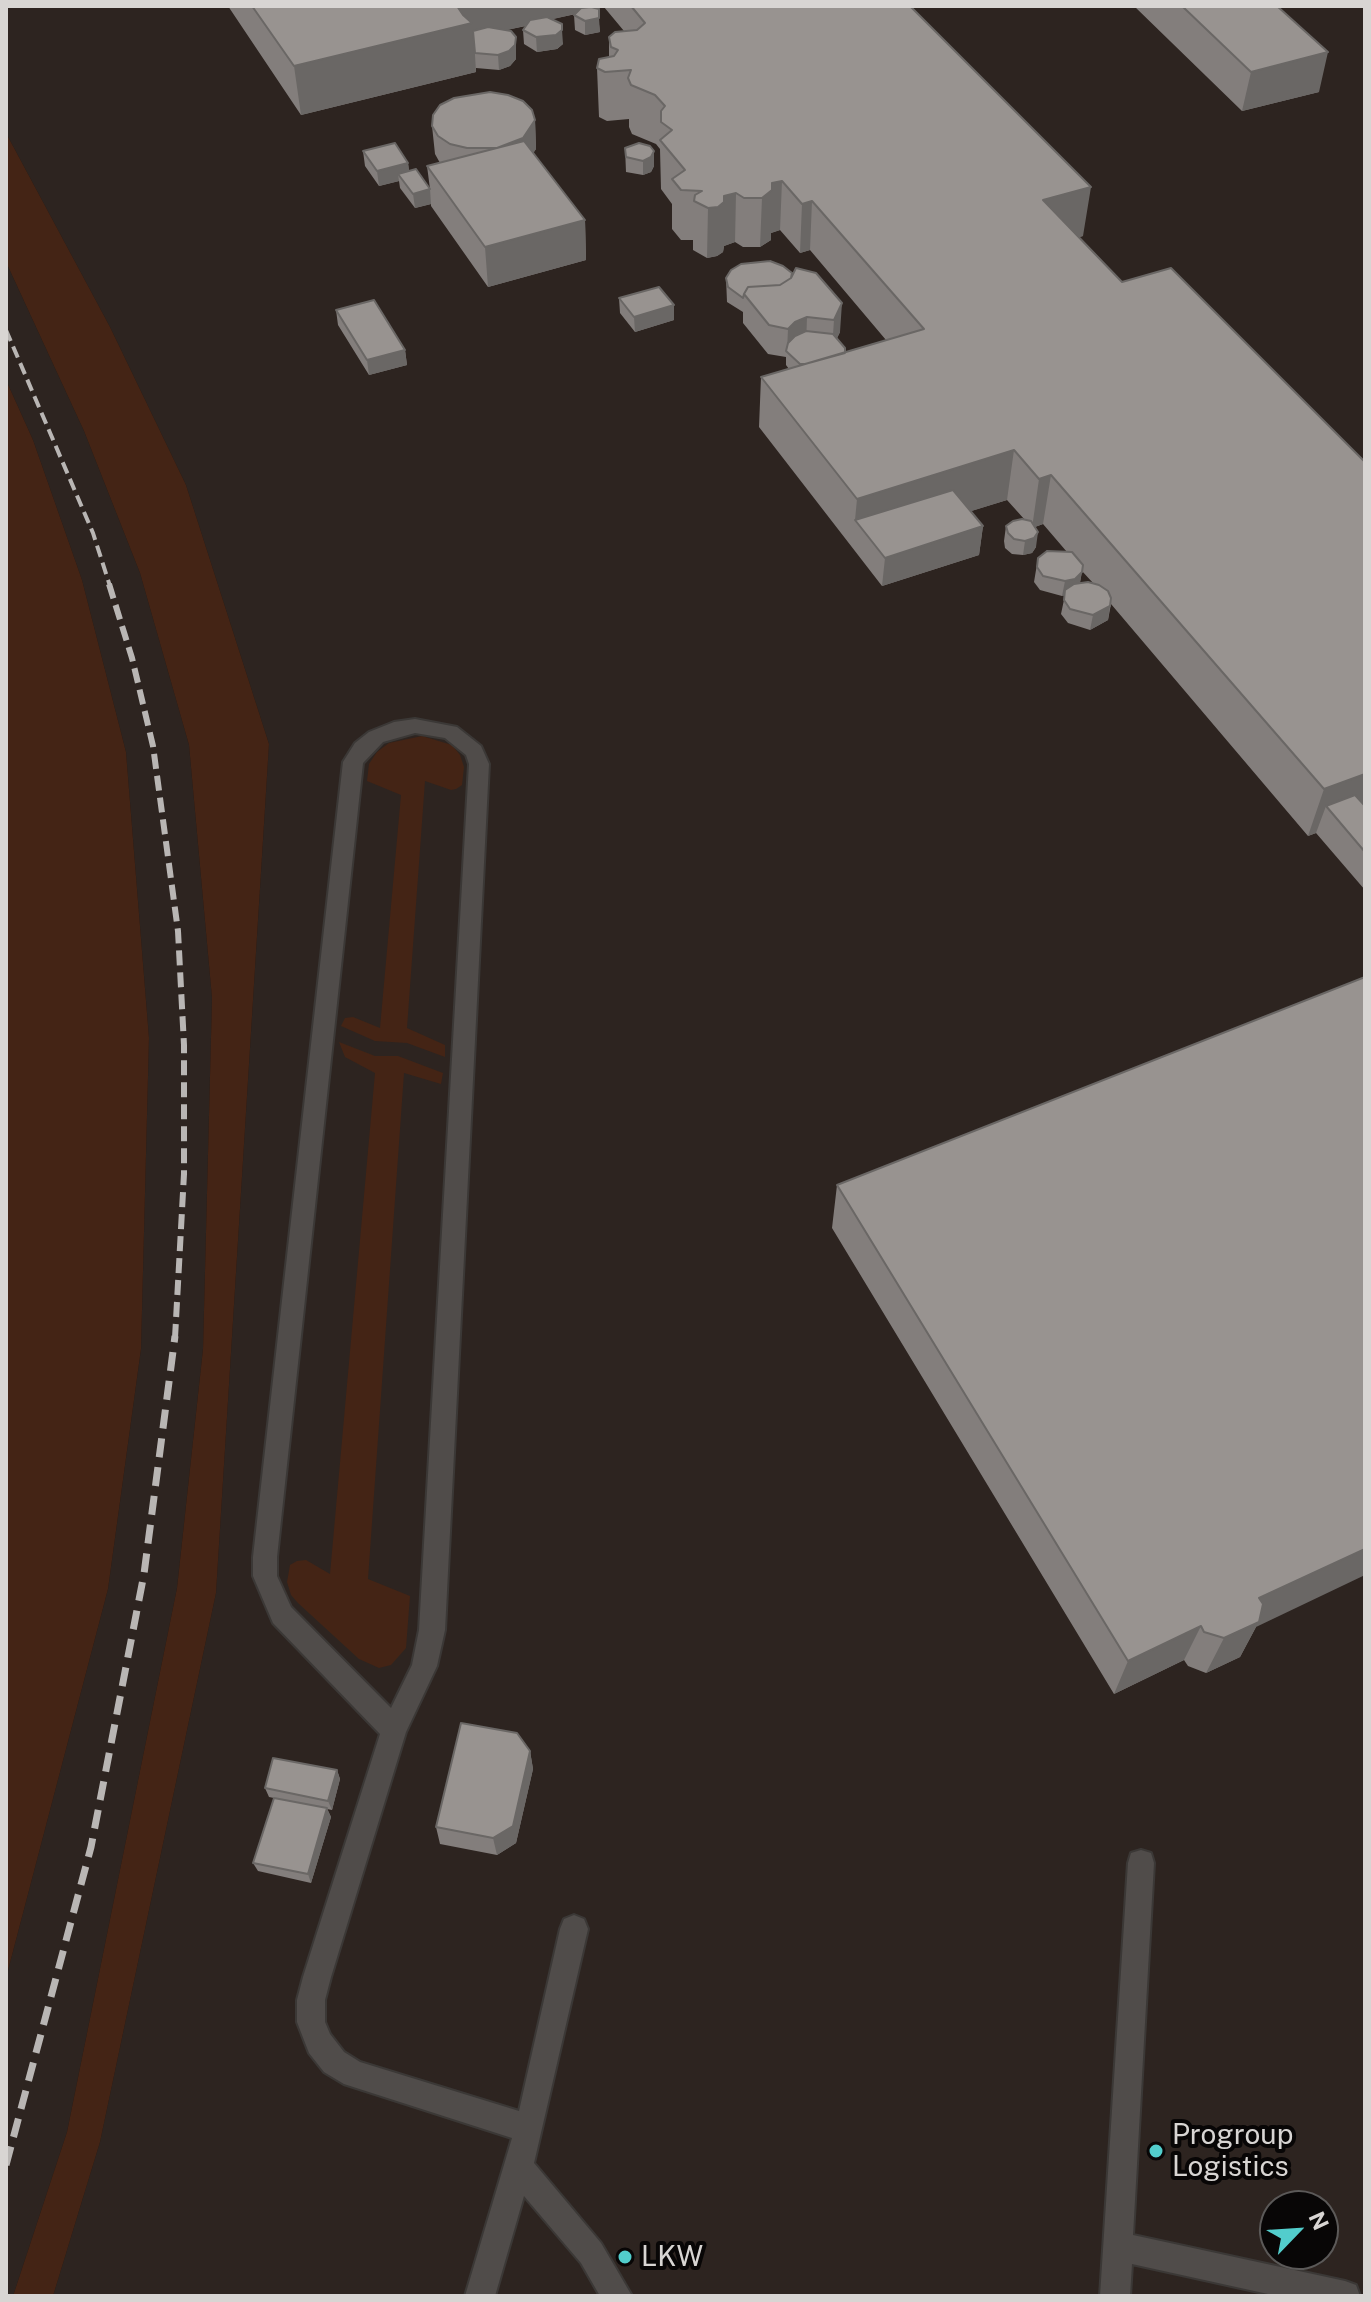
<!DOCTYPE html>
<style>
body{margin:0}
#map{position:relative;width:1371px;height:2302px;overflow:hidden;background:#1f1b19;font-family:"Public Sans",sans-serif}
canvas{display:block}
.frame{position:absolute;inset:0;border:8px solid #d8d5d3;pointer-events:none}
.north{position:absolute;left:1259px;top:2190px;width:80px;height:80px;box-sizing:border-box;background:#080606;border:2px solid #5b5958;border-radius:50%;rotate:65deg;font-size:22px;font-weight:700;line-height:32px;text-align:center;color:#d8d5d3}
.north::after{content:'';display:block;margin:auto;width:28px;height:36px;background:#52cdcc;clip-path:polygon(50% 0,100% 100%,50% 72%,0 100%)}
</style>
<div id="map">
<canvas width="1371" height="2302"></canvas>
<div class="frame"></div>
<div class="north">N</div>
</div>
<script>
const ctx = document.querySelector('canvas').getContext('2d');
ctx.lineJoin = 'round';
function paint(path, color) { ctx.fillStyle = color; ctx.fill(path, 'evenodd'); }
const poly = rows => new Path2D(rows.map(r => 'M' + r).join(''));
function trace(path, color, width, dash) { ctx.strokeStyle = color; ctx.lineWidth = width; ctx.lineCap = dash ? 'butt' : 'round'; ctx.setLineDash(dash || []); ctx.stroke(path); }
function label(font, color, halo, rows, align = 'center') {
  ctx.font = font + ' "Public Sans",sans-serif'; ctx.lineWidth = 8; ctx.setLineDash([]); ctx.textBaseline = 'middle'; ctx.strokeStyle = halo; ctx.fillStyle = color; for (const [text, x, y, turn = 0] of rows) {
    ctx.save(); ctx.translate(x, y); ctx.rotate((+turn || 0) * Math.PI / 180); ctx.textAlign = isNaN(turn) ? turn : align; if (halo) ctx.strokeText(text, 0, 0); ctx.fillText(text, 0, 0); ctx.restore();
  }
}
paint(poly([
 [6,6,1365,6,1365,2296,53,2296,100,2142,216,1593,269,744,186,485,110,327,6,133],
 [1275,2206,1323,2206,1323,2254,1275,2254],
 [6,262,84,431,140,573,189,745,212,998,203,1349,177,1588,67,2132,13,2296,6,2296,6,1978,108,1589,141,1349,149,1038,126,752,82,580,33,440,6,380]
]), '#2d2420');
paint(poly([
 [6,133,110,327,186,485,269,744,216,1593,100,2142,53,2296,13,2296,67,2132,177,1588,203,1349,212,998,189,745,140,573,84,431,6,262],
 [6,380,33,440,82,580,126,752,149,1038,141,1349,108,1589,6,1978],
 [422,736,452,745,460,755,464,767,462,785,456,789,451,790,425,781,407,1028,445,1045,445,1057,407,1043,375,1041,341,1026,345,1018,353,1017,380,1028,401,795,367,781,369,764,377,752,389,743],
 [339,1042,375,1056,398,1056,443,1073,441,1084,404,1073,368,1579,410,1596,406,1648,391,1665,379,1668,359,1659,298,1603,291,1595,287,1582,290,1565,297,1561,306,1560,330,1574,375,1073,345,1057]
]), '#442415');
const service = poly([
 [415,719,457,727,481,746,489,764,445,1630,437,1666,406,1732,331,1977,325,2000,325,2022,330,2034,344,2052,360,2062,519,2111,560,1929,564,1919,574,1915,584,1919,588,1929,534,2163,601,2243,632,2296,600,2296,581,2263,524,2196,495,2296,465,2296,512,2138,344,2084,324,2072,309,2053,297,2022,297,2000,303,1977,380,1734,273,1623,253,1576,253,1557,343,762,355,743,369,732,394,722,415,719],
 [415,733,445,738,466,755,469,764,419,1630,412,1665,391,1708,291,1607,277,1576,277,1557,363,763,383,742,415,733],
 [1141,1850,1151,1853,1154,1863,1133,2235,1345,2281,1356,2285,1360,2296,1277,2296,1132,2264,1130,2296,1100,2296,1128,1863,1131,1853,1141,1850]
]);
trace(service, '#3b3836', 4);
paint(service, '#504c4a');
trace(poly([
 [6,330,93,533,110,586]
]), '#b9b6b4', 4, [12, 6]);
trace(poly([
 [109,584,132,658,153,746,178,931,184,1045,184,1174,175,1338]
]), '#b9b6b4', 6, [15, 7]);
trace(poly([
 [6,2165,91,1847,144,1574,175,1336]
]), '#b9b6b4', 7, [19, 10]);
paint(poly([
 [228,6,910,6,1083,236,1079,237,1122,282,1365,462,1365,890,1316,833,1308,836,1111,604,1108,620,1090,630,1068,623,1061,614,1065,595,1062,596,1040,590,1034,582,1038,558,1067,552,1043,524,1035,527,1036,547,1032,553,1023,555,1012,554,1005,548,1004,541,1006,526,1025,520,1007,500,971,511,983,526,979,555,882,586,759,427,761,377,789,369,786,365,786,357,768,354,743,323,743,312,727,302,726,278,816,273,840,332,837,338,845,352,886,340,810,250,800,253,780,230,771,233,771,240,760,247,743,247,735,242,724,246,723,252,717,256,707,258,693,250,693,240,681,240,672,229,672,204,661,189,660,149,656,144,632,134,629,127,629,119,607,121,599,117,597,68,609,57,609,37,624,31,604,7,597,9,600,32,585,35,575,30,574,15,576,14,552,19,563,44,557,49,537,52,524,44,523,30,526,26,506,30,516,37,516,59,510,66,499,70,476,68,476,72,301,115],
 [1082,571,1093,583,1080,583],
 [1134,6,1277,6,1319,92,1242,111],
 [535,120,536,149,533,153,585,220,586,260,488,287,431,206,431,204,415,208,400,188,399,181,379,186,365,166,363,151,408,163,409,171,430,189,427,166,440,163,435,154,432,126],
 [625,148,654,151,654,166,651,172,643,175,626,172],
 [619,298,674,320,635,332,620,313],
 [336,310,405,350,407,365,369,375,338,325],
 [837,1185,1256,1627,1240,1657,1206,1673,1188,1666,1184,1660,1114,1694,832,1228],
 [530,1751,533,1769,516,1843,497,1855,440,1844,436,1827],
 [337,1770,340,1779,332,1810,327,1809,331,1817,311,1883,258,1871,253,1863,274,1798,269,1797,265,1788]
]), '#837e7c');
paint(poly([
 [450,6,604,6,604,7,474,38,476,72,301,115,294,66],
 [599,18,600,32,585,35,585,21],
 [562,30,563,44,557,49,537,52,536,37],
 [516,37,516,59,510,66,499,70,498,55],
 [1328,52,1319,92,1242,111,1251,72],
 [535,120,536,149,524,167,497,148],
 [654,151,654,166,651,172,643,175,643,161],
 [408,163,410,178,398,174,399,181,379,186,377,171],
 [782,181,780,230,771,233,771,240,760,247,762,198,772,183],
 [1091,187,1083,236,1036,250,1043,200],
 [430,189,431,204,415,208,413,194],
 [736,193,735,242,724,246,723,252,717,256,707,258,708,208,724,196],
 [812,201,810,250,800,253,802,204],
 [585,220,586,260,488,287,485,247],
 [842,303,840,332,832,349,834,320],
 [674,305,674,320,635,332,634,317],
 [807,317,806,346,787,352,788,329,795,322],
 [405,350,407,365,369,375,367,360],
 [1014,450,1007,500,872,542,855,520,857,499],
 [1051,475,1043,524,1032,528,1039,479],
 [983,526,979,555,882,586,885,558],
 [1038,532,1036,547,1032,553,1023,555,1025,541],
 [1082,572,1079,587,1073,593,1062,596,1065,581],
 [1110,606,1108,620,1090,630,1093,615],
 [1365,774,1365,815,1326,806,1316,833,1308,836,1324,789],
 [1365,1549,1365,1575,1256,1627,1240,1657,1206,1673,1224,1638,1259,1598],
 [1201,1626,1184,1660,1114,1694,1128,1661],
 [530,1751,533,1769,516,1843,497,1855,493,1838],
 [337,1770,340,1779,332,1810,328,1801],
 [327,1808,331,1817,311,1883,308,1874]
]), '#6a6765');
const building = poly([
 [252,6,457,6,463,15,472,23,294,66,252,6],
 [631,6,910,6,1091,187,1043,200,1122,282,1171,268,1365,462,1365,774,1324,789,1051,475,1039,479,1014,450,857,499,761,377,924,329,812,201,802,204,782,181,772,183,772,190,762,198,744,198,736,193,724,196,724,202,718,207,708,208,694,201,695,195,702,191,681,190,672,179,685,170,660,140,672,130,661,122,661,111,665,106,655,95,631,85,628,78,631,70,605,72,597,68,599,59,614,56,618,50,611,47,609,37,615,32,637,30,645,23,631,6],
 [1182,6,1277,6,1328,52,1251,72,1182,6],
 [591,7,599,9,599,18,585,21,574,15,581,8,591,7],
 [547,17,562,24,562,30,556,35,536,37,523,30,530,20,547,17],
 [488,27,511,31,516,37,515,45,509,51,498,55,475,53,473,31,488,27],
 [490,92,508,95,523,101,532,110,535,120,523,138,497,148,467,148,450,144,438,136,432,126,433,115,440,105,454,98,490,92],
 [524,141,585,220,485,247,427,166,524,141],
 [395,143,408,163,377,171,363,151,395,143],
 [639,143,650,146,654,151,651,157,643,161,626,157,625,148,639,143],
 [416,169,430,189,413,194,398,174,416,169],
 [770,261,783,266,792,273,791,278,780,285,748,287,744,294,743,298,728,287,726,278,731,270,741,264,770,261],
 [796,268,816,273,842,303,834,320,807,317,795,322,788,329,769,325,744,294,748,287,780,285,791,278,796,268],
 [659,287,674,305,634,317,619,298,659,287],
 [374,300,405,350,367,360,336,310,374,300],
 [806,331,833,334,845,348,845,353,805,364,800,364,786,351,788,343,795,336,806,331],
 [953,490,983,526,885,558,855,520,953,490],
 [1022,519,1031,521,1038,532,1034,538,1025,541,1014,539,1008,533,1006,526,1013,521,1022,519],
 [1047,551,1072,552,1083,565,1082,572,1075,579,1065,581,1043,576,1037,567,1038,558,1047,551],
 [1088,582,1099,585,1108,591,1111,598,1110,606,1093,615,1070,609,1064,600,1065,590,1074,584,1088,582],
 [1355,795,1365,806,1365,852,1326,806,1355,795],
 [1365,977,1365,1549,1259,1598,1263,1604,1259,1622,1224,1638,1204,1632,1201,1626,1128,1661,837,1185,1365,977],
 [461,1723,517,1733,530,1751,513,1826,493,1838,436,1827,461,1723],
 [273,1758,337,1770,328,1801,265,1788,273,1758],
 [274,1798,327,1808,308,1874,253,1863,274,1798]
]);
paint(building, '#989390');
trace(building, '#6a6765', 2);
for (const [x, y, r, color] of [
 [1156,2151,8,"#52cdcc"],
 [625,2257,8,"#52cdcc"]
]) { const dot = new Path2D(); dot.arc(x, y, r, 0, 2 * Math.PI); ctx.fillStyle = color; ctx.fill(dot); trace(dot, '#080606', 3); }
label('28px', '#d8d5d3', '#080606', [
 ["Progroup",1172,2135],
 ["Logistics",1172,2167],
 ["LKW",641,2257]
], 'left');
</script>
